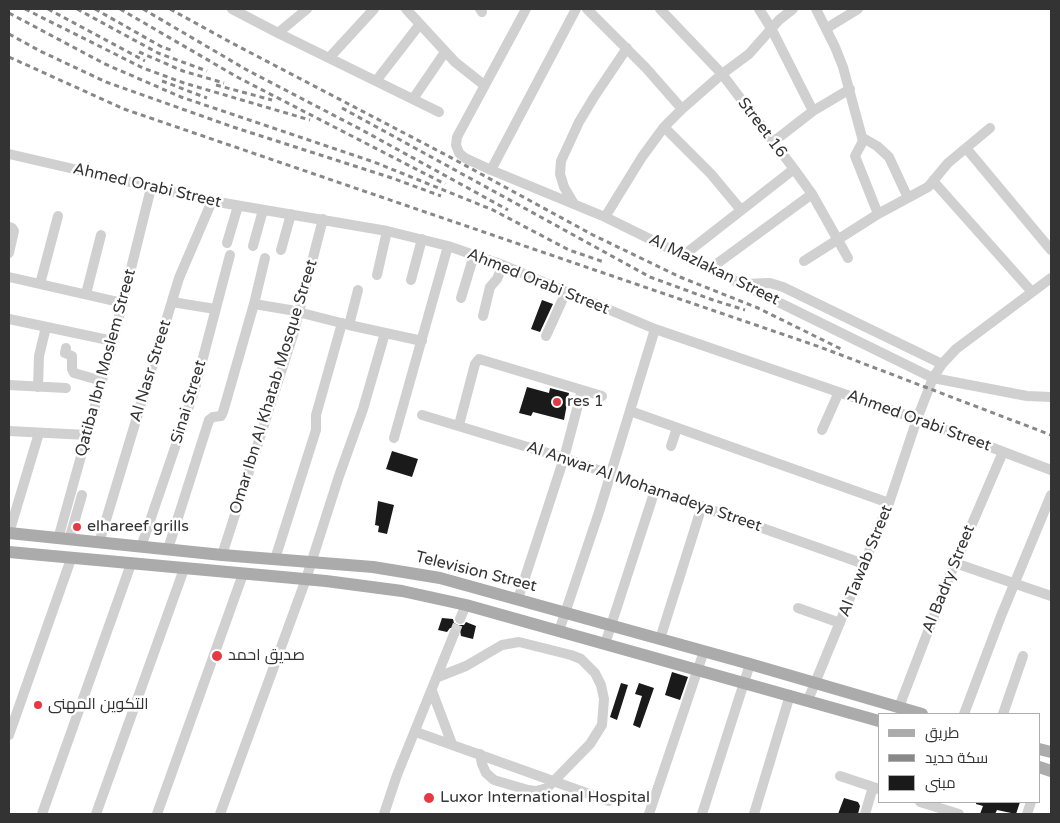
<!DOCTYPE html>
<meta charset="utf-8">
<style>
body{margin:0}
#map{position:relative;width:1060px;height:823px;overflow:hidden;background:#fff;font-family:"Varela Round",Cairo,sans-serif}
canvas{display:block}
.frame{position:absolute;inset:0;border:10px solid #333;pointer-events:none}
.legend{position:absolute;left:878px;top:713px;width:162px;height:90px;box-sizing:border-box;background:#fff;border:1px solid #adadad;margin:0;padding:6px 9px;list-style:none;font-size:15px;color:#333}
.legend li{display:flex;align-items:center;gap:10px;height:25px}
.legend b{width:25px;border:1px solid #adadad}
</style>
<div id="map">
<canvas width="1060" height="823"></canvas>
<div class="frame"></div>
<ul class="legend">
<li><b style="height:6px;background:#ababab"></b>طريق</li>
<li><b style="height:6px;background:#888"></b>سكة حديد</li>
<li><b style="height:14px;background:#1a1a1a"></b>مبنى</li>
</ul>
</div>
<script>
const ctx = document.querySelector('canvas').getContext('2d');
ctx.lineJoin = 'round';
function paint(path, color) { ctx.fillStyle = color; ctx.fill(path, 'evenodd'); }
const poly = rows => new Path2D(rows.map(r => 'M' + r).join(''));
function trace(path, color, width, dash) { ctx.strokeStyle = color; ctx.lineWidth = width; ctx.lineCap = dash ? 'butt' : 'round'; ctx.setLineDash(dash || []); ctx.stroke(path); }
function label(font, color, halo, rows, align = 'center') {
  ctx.font = font + ' "Varela Round",Cairo,sans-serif'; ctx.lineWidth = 5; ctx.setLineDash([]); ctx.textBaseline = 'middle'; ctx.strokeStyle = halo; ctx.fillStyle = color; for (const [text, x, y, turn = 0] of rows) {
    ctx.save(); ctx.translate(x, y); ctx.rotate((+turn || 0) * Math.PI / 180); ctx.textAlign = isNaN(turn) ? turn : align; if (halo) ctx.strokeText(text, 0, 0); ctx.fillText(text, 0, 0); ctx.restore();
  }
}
paint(poly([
 [542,300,553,304,540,332,531,329],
 [527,387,549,393,550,388,569,393,564,420,533,412,531,416,519,413],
 [392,451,418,459,412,477,386,469],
 [378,501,394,505,387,534,378,532,379,526,375,525],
 [442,618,453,619,454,623,458,625,464,625,466,622,476,626,473,639,461,636,460,630,456,628,450,628,447,632,438,630],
 [672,672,688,677,680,700,665,695],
 [621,683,628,685,617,720,610,717],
 [639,683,654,688,640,728,633,725,642,696,635,694],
 [844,798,858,802,860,806,858,814,838,814],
 [976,802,1020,802,1016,814,997,810,995,814,980,814,983,806,976,804]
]), '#1a1a1a');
trace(poly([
 [454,634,460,619]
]), '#d6d6d6', 10, [10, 5]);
trace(poly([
 [232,9,278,33,439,112],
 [406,9,455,62,484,85],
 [480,9,482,12],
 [526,9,457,137,456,145,459,153,465,158,491,170,605,217,933,378,1027,396,1051,397],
 [587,9,646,68,682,109],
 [660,9,722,74,794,169,812,194,848,258],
 [759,9,771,28,813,111],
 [816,9,835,47,843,67,863,141,855,156,878,214],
 [827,28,858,9],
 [278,33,307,9],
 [329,58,374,9],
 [376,81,420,24],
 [413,99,445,52],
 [664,127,711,174,741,210],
 [863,138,877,146,889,157,908,198],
 [773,142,813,111,850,89],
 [966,148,1051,250],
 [9,154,212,201,387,231,448,246,503,265,655,329,917,419,1051,470],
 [491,170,576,9],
 [934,182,1032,292],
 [574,204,564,187,560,174,561,161,579,122,594,97,627,48],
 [605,217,642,157,664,127,682,109,722,74,749,54,779,20,793,9],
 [9,227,12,228,14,231,9,253],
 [227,243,238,206],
 [253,246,263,210],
 [281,250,291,214],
 [684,255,794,169],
 [804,261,878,214,928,187,948,163,990,128],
 [711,268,812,194],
 [377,275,387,231],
 [9,277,123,303],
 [411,280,422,239],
 [40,284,58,216],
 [744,284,770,283,783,287,942,364],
 [86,294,101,235],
 [461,298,474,255],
 [172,302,215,309],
 [254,304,290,310,349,325,422,341],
 [483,316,490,287,497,279,503,265],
 [9,319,113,341],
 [349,325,358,290],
 [546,336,566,292],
 [66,348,65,353,72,356,72,369,74,373,102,381],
 [9,385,66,388],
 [38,387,39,356,46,327],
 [630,411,889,503],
 [422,415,564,458,864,564],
 [459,425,475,364,479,359,602,396],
 [822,430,839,392],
 [9,431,87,435],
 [394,438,448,246],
 [671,446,677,428],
 [9,533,39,433],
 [58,539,113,341,151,188],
 [69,540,82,495],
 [99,543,179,278,212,201],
 [141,547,194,392,230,255],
 [168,549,209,420,213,417,221,416,223,412,254,304,265,258],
 [222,555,293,335,323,219],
 [275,559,316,430,316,415,342,323],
 [955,563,1051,596],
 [518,599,564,458,582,390],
 [798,608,840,623],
 [460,619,466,605],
 [559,631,599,512,655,329],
 [660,639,702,506],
 [605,644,655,490],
 [438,677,466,666,502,645,519,642,571,655,581,659,595,673,601,685,604,699,602,725,590,744,547,788,536,791,528,790,494,780,486,773,482,764,480,754],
 [432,691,452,744],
 [808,700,889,503,917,419,933,378,942,364,956,349,1051,278],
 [899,707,945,587,1003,452],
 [964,714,1001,616,1051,495],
 [1003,714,1023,656],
 [416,732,609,801],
 [9,735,71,559],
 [840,776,879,789],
 [920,802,959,814],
 [42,814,131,564],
 [96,814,184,569],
 [157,814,243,574],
 [220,814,306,579,339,476,363,409,385,333],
 [384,814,397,775,454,634],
 [649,814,704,651],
 [702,814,750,664],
 [754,814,790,695],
 [865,814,873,787],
 [1027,814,1031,802]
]), '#d0d0d0', 10);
trace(poly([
 [9,533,222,555,373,567,440,578,750,664,922,714],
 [9,552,326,581,402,591,466,605,879,721],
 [1039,749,1051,752],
 [1039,767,1051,771]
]), '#ababab', 12);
trace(poly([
 [25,9,143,68,184,83,310,120],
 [48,9,145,61],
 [77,9,158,53,207,71],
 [95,9,162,47,174,51],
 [120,9,239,78,445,184],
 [143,9,247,70,362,130,508,210],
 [170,9,230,42,448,156,593,235,680,277,758,308,843,350],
 [9,13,105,64,181,97,374,162,493,210,569,250,604,262],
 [9,34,40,51,106,82,233,127,392,178,441,196],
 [139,52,183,71,224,83],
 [9,57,124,109,820,347,1051,435],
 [162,81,207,98],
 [216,85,272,100],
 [342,108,650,277,713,300,745,310]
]), '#888', 3, [5, 4]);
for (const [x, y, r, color] of [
 [557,402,5,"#e63946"],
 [77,527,5,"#e63946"],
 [217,656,6,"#e63946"],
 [38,705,5,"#e63946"],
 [429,798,6,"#e63946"]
]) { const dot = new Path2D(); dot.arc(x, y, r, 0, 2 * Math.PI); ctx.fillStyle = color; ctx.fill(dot); trace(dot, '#fff', 2); }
label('16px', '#333', '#fff', [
 ["Street 16",762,128,53],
 ["Ahmed Orabi Street",147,186,13],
 ["Al Mazlakan Street",714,270,26],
 ["Ahmed Orabi Street",538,282,22],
 ["Qatiba Ibn Moslem Street",106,363,-75],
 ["Al Nasr Street",151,371,-73],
 ["Omar Ibn Al Khatab Mosque Street",274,387,-73],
 ["Sinai Street",189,402,-73],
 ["Ahmed Orabi Street",919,421,20],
 ["Al Anwar Al Mohamadeya Street",644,487,19],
 ["Al Tawab Street",866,561,-68],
 ["Television Street",476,572,14],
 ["Al Badry Street",949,579,-68]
]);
label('16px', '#333', '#fff', [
 ["res 1",567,402],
 ["elhareef grills",87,527],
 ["صديق احمد",228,656],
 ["التكوين المهنى",48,705],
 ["Luxor International Hospital",440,798]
], 'left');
</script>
